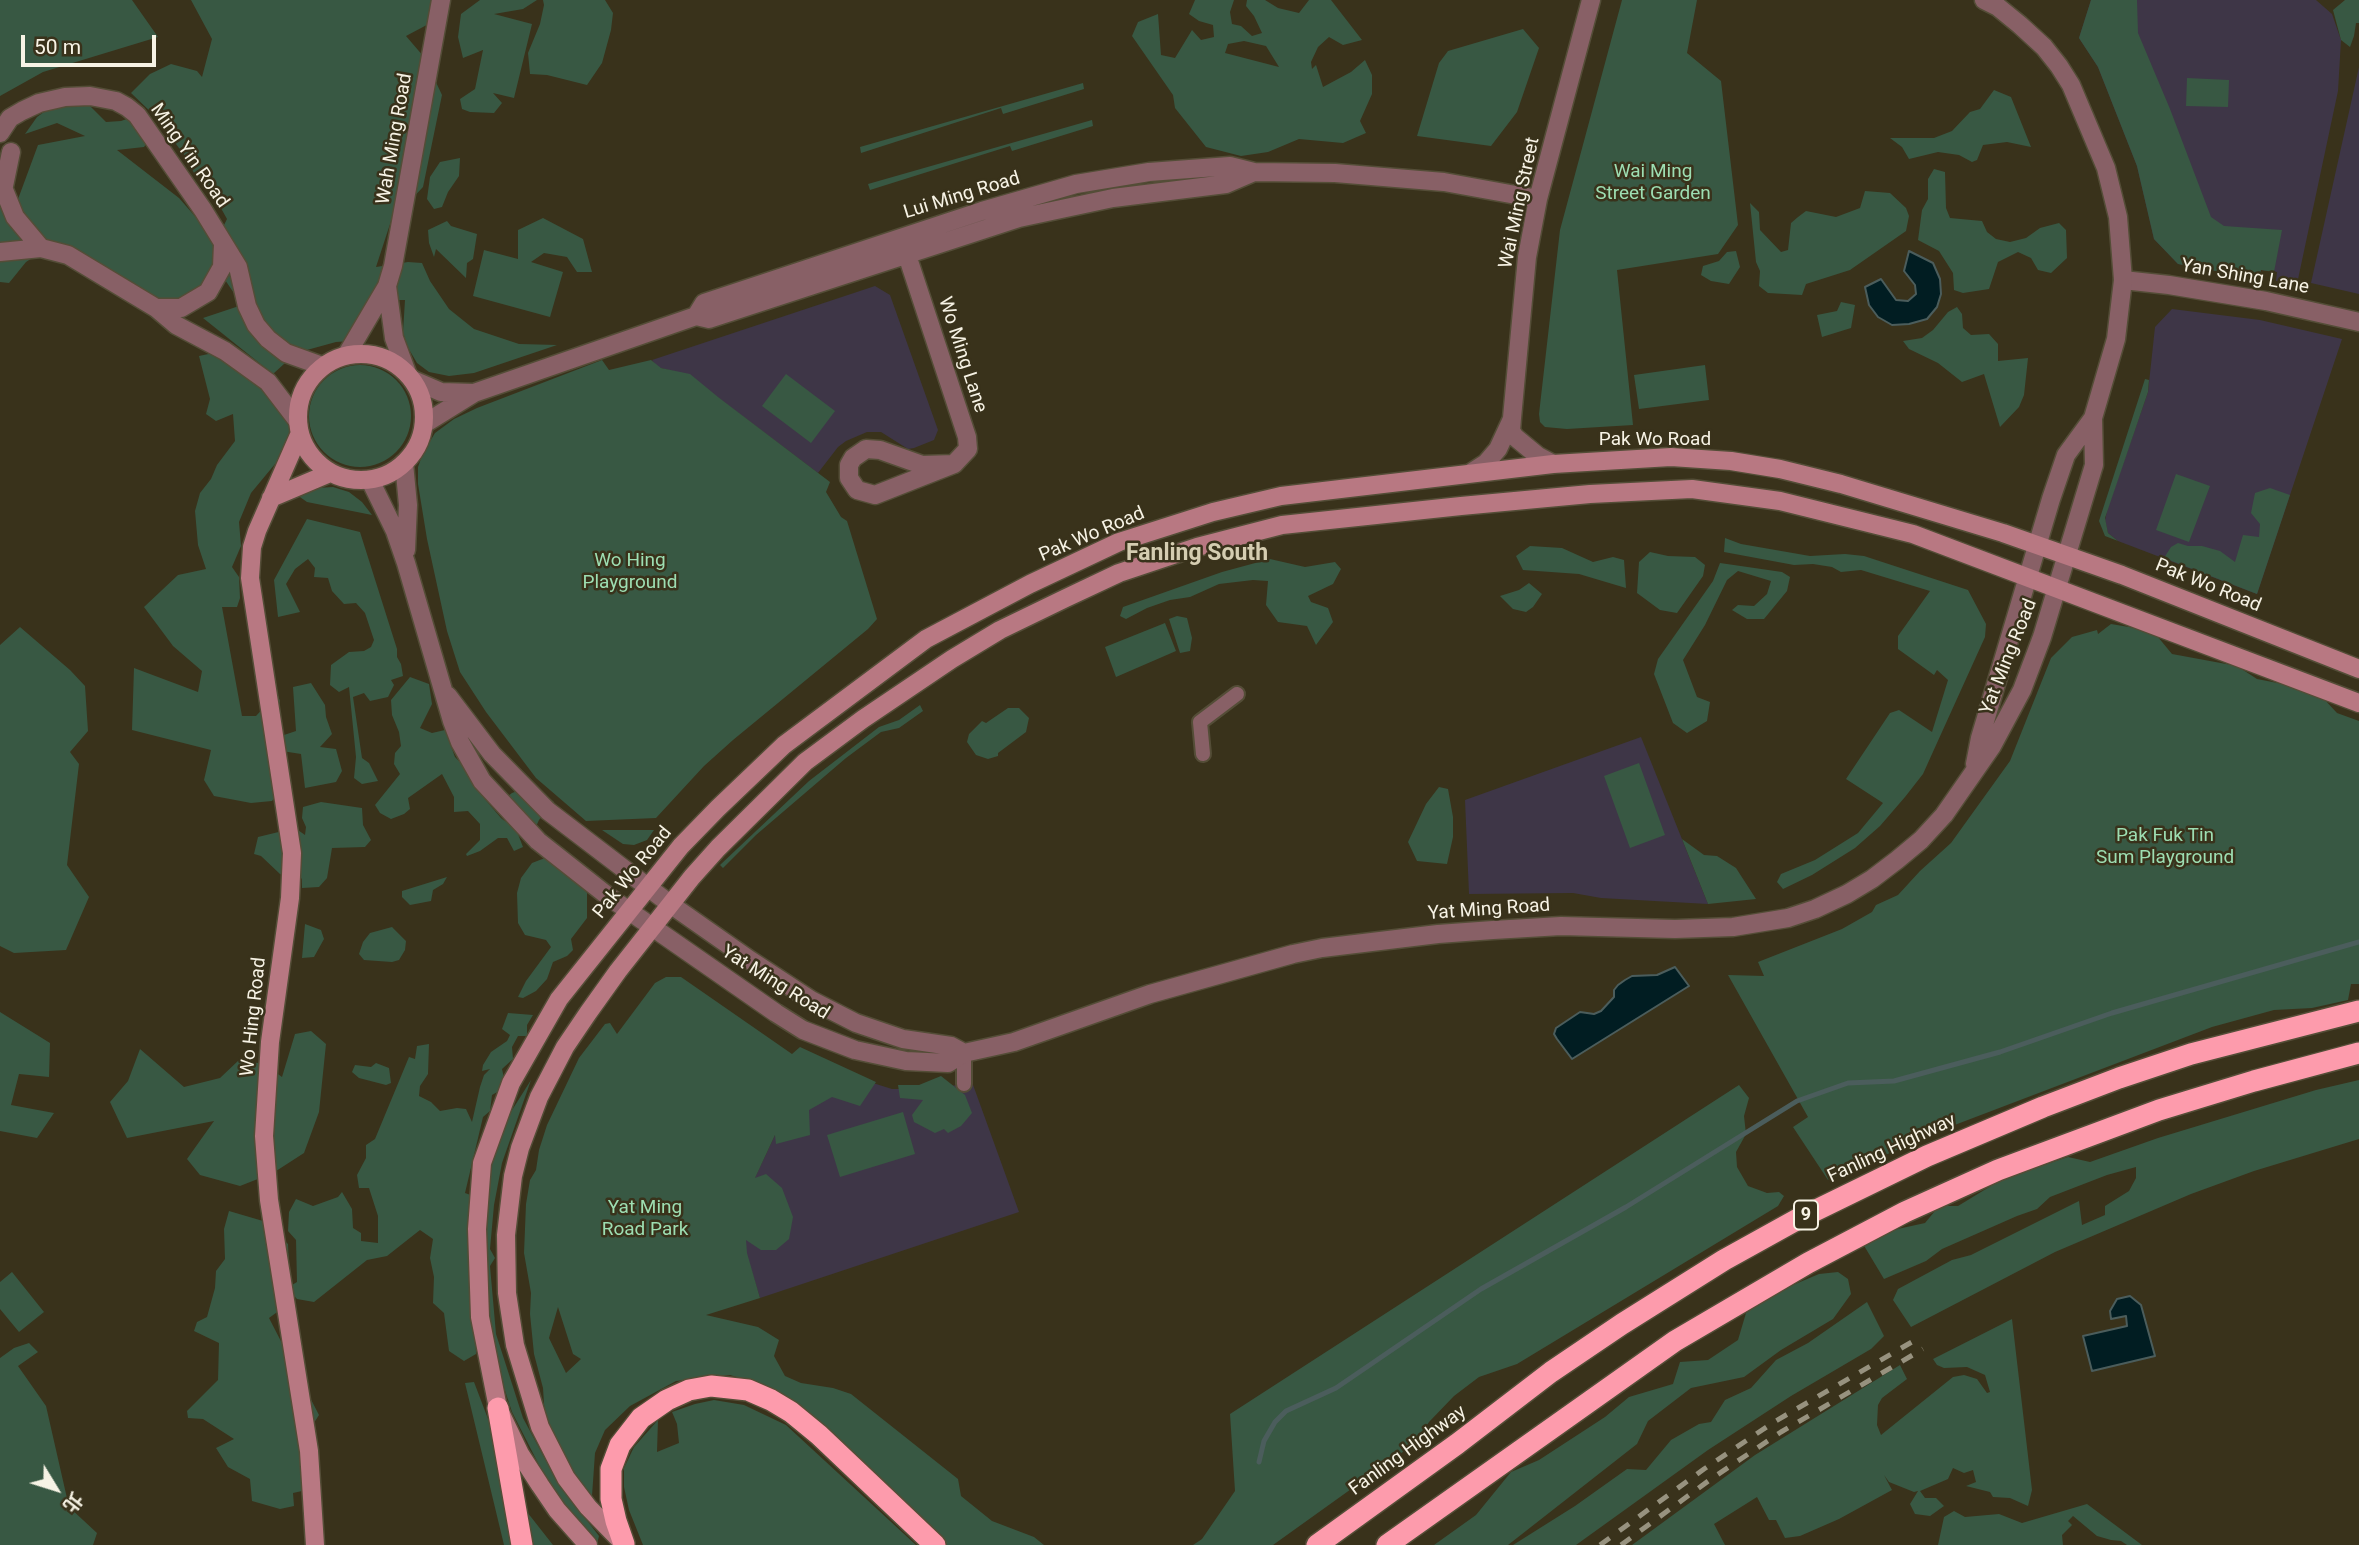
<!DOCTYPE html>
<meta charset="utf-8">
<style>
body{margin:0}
#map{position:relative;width:2359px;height:1545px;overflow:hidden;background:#39321b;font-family:Roboto,"Noto Sans TC",sans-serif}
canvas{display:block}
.north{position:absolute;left:21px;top:1454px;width:70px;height:70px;-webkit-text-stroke:5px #39321b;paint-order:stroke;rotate:128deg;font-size:19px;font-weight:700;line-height:28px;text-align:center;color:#f7f3e5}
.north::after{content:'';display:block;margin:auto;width:24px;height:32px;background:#f7f3e5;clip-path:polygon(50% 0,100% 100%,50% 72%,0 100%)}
.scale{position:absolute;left:21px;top:35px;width:135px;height:32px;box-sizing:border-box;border:4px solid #f7f3e5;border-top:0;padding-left:9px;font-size:21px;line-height:24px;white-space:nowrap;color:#f7f3e5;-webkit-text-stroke:5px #39321b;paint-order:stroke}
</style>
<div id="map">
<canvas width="2359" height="1545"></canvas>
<div class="north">北</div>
<div class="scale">50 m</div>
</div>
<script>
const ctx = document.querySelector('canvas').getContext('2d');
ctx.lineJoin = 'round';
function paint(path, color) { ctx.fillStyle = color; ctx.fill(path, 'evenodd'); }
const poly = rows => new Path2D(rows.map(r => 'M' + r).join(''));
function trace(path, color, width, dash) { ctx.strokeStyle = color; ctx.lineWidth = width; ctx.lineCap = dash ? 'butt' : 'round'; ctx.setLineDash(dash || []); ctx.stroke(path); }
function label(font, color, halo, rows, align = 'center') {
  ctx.font = font + ' Roboto,sans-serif'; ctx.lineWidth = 5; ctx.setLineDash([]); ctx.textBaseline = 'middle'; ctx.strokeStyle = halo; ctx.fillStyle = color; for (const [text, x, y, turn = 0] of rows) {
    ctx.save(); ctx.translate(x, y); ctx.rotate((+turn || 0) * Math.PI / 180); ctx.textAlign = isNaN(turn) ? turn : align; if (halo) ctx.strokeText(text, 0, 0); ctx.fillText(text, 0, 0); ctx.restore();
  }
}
paint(poly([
 [2091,0,2316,0,2332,14,2341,40,2338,91,2297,284,2276,281,2277,272,2261,270,2259,279,2178,264,2154,239,2137,166,2098,67,2079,38],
 [2359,67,2359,294,2311,283],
 [875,286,890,295,938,430,934,440,914,448,908,449,881,432,867,432,846,441,838,447,818,473,688,375,657,367,652,360],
 [2172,309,2260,320,2342,339,2257,594,2118,541,2108,533,2105,520,2108,507,2148,392,2155,327],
 [1641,737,1708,904,1601,898,1573,893,1469,894,1465,800],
 [809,1063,892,1089,936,1089,972,1082,1019,1212,760,1298,746,1253,742,1205]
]), '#3e3647');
paint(poly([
 [0,0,132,0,158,37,43,72,0,96],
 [191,0,441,0,438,19,406,36,424,57,442,95,423,187,391,221,376,267,408,262,422,263,430,281,449,309,474,329,519,344,557,345,474,373,449,376,429,372,417,363,407,346,403,332,405,300,384,300,351,341,336,342,296,353,273,374,203,318,242,305,221,274,192,302,157,300,57,242,26,262,9,283,0,282,0,201,14,210,38,145,85,136,57,123,25,134,37,117,55,104,90,106,106,122,121,121,141,114,158,129,144,147,117,150,179,198,207,230,224,225,227,219,212,192,200,176,194,173,185,156,155,116,131,93,150,74,171,64,197,71,202,77,212,39],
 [480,0,537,0,523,9,494,14,532,24,514,98,493,93,502,103,494,113,470,112,462,109,460,99,475,89,483,50,463,58,458,37,461,14],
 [543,0,605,0,613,13,611,30,602,63,587,85,547,75,530,74,528,53,540,24,544,5],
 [1195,0,1234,0,1230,12,1232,24,1241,26,1252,36,1262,33,1254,16,1246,6,1247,0,1265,0,1278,8,1299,13,1309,0,1331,0,1362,40,1343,45,1329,37,1318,47,1311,62,1312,69,1316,65,1323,87,1351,72,1365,60,1372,75,1372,94,1360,121,1366,133,1343,143,1299,139,1268,152,1241,156,1206,147,1175,108,1173,95,1132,36,1138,22,1158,14,1161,55,1175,58,1192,30,1201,40,1214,37,1213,25,1199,21,1189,14],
 [1244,41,1266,46,1279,67,1225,53,1228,44],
 [1622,0,1697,0,1687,53,1721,81,1738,225,1718,254,1617,270,1633,425,1567,429,1545,427,1540,422,1539,414,1560,230],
 [2091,0,2137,0,2138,33,2170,109,2211,217,2224,226,2282,230,2274,272,2261,270,2259,279,2178,264,2154,239,2137,166,2098,67,2079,38],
 [2345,0,2359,0,2359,23,2356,23,2354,36,2350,47,2341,40,2333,10],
 [1523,29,1539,48,1517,112,1491,146,1417,136,1439,63,1448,51],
 [2187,78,2229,80,2228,107,2186,106],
 [1083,83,1084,89,1003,114,1001,108,861,153,860,147],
 [1994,90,2011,97,2031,147,2007,142,1983,145,1977,160,1972,162,1959,155,1938,152,1909,159,1902,147,1890,138,1934,138,1952,131,1970,112,1980,109],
 [1092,120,1093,126,1012,151,1010,146,870,190,868,184],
 [460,158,459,176,448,192,442,207,434,209,427,199,430,177,440,162],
 [1934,169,1945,172,1946,208,1950,218,1982,221,1987,232,1996,239,2010,242,2026,238,2040,228,2059,223,2066,230,2067,258,2051,273,2038,270,2031,258,2018,252,1998,262,1989,289,1963,293,1954,290,1953,273,1939,251,1918,240,1922,210,1928,199,1928,179],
 [1865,191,1890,193,1906,208,1909,216,1906,231,1850,270,1806,284,1802,295,1768,293,1759,286,1760,271,1756,262,1750,203,1759,212,1760,230,1781,252,1788,250,1791,223,1798,217,1806,211,1836,217,1860,208],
 [543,218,583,239,592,272,577,272,567,257,544,253,531,262,563,272,550,317,473,296,484,250,518,259,518,230],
 [447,221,451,226,477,234,473,259,467,263,466,278,436,249,434,257,429,243,428,230],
 [1736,251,1740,267,1729,284,1711,281,1701,275,1703,266,1719,261,1727,252],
 [1841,302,1855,305,1851,328,1822,337,1817,315,1837,311],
 [1957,307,1962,314,1963,328,1971,335,1989,334,1998,344,1998,361,2028,358,2024,395,2019,407,2000,427,1984,374,1962,382,1938,363,1909,349,1903,341,1922,338,1933,330,1948,312],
 [223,343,298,427,295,455,275,464,251,493,239,522,241,546,232,567,239,577,240,598,237,607,222,607,242,716,256,716,277,693,280,701,276,713,281,736,296,731,293,687,311,683,325,705,326,717,332,734,320,747,336,749,342,771,336,782,305,788,301,754,282,751,287,783,272,801,251,803,214,796,204,780,211,750,132,730,134,668,198,692,202,671,173,646,144,607,178,575,206,569,198,545,195,511,200,493,211,479,217,465,235,441,233,414,216,421,206,414,210,399,199,356,213,353],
 [602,360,609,370,651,360,661,368,690,374,718,397,830,482,826,492,841,517,847,521,877,619,868,629,733,740,704,766,656,818,586,821,536,778,486,712,460,672,447,631,427,539,418,484,418,467,423,453,435,433,454,419,477,408],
 '309 416a51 51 0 1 1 102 0a51 51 0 1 1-102 0Z',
 [1705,365,1709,400,1639,409,1634,375],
 [786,374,835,411,811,443,762,406],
 [2145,379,2149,380,2148,392,2105,518,2108,533,2118,541,2105,536,2099,521],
 [2176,474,2210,486,2189,542,2156,530],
 [333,487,349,492,362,502,372,515,307,502,297,495,317,488],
 [2270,488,2290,495,2257,594,2164,558,2171,547,2178,543,2188,546,2202,546,2220,551,2235,562,2243,535,2259,537,2260,524,2251,513,2255,493],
 [307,519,360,532,397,649,397,657,401,664,403,676,391,680,394,685,388,697,370,701,364,693,353,697,362,758,369,763,378,781,362,784,354,778,356,757,349,687,339,692,330,685,331,665,349,652,364,651,371,647,374,640,365,613,356,603,344,604,332,591,328,578,314,577,315,568,308,559,295,569,286,584,300,612,278,617,274,580],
 [1725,538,1741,544,1810,556,1845,554,1864,556,1968,590,1986,624,1985,637,1932,754,1923,774,1905,797,1880,826,1855,848,1812,875,1783,889,1777,882,1781,874,1815,860,1858,833,1883,803,1846,779,1890,713,1899,710,1932,732,1948,680,1937,670,1934,675,1898,649,1898,636,1930,591,1861,570,1841,572,1832,567,1813,564,1794,565,1724,552],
 [1530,546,1562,548,1593,562,1613,557,1624,560,1626,588,1579,574,1523,570,1516,556],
 [1650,552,1668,556,1695,557,1705,565,1703,576,1677,613,1660,610,1637,593,1639,562],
 [1270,559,1305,567,1335,562,1341,569,1333,584,1308,596,1311,602,1328,608,1333,622,1316,645,1307,626,1278,622,1266,605,1268,581,1253,580,1219,584,1190,597,1170,600,1147,608,1126,619,1120,616,1123,607,1222,572],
 [1720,563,1782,572,1790,577,1787,591,1764,619,1747,619,1732,610,1738,605,1754,606,1767,594,1771,581,1738,571,1727,580,1705,625,1683,660,1697,697,1710,702,1707,721,1687,733,1673,723,1654,674,1658,659,1713,581],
 [1529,583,1542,594,1533,607,1526,612,1513,609,1500,596,1519,590],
 [1177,616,1187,618,1192,638,1190,651,1180,653,1169,619],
 [1165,623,1176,651,1116,677,1105,647],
 [2111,624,2153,631,2172,654,2237,666,2257,679,2293,686,2324,699,2337,713,2359,721,2359,984,2351,984,2348,1000,2312,1008,2274,1010,2212,1027,1952,1126,1828,1180,1793,1127,1808,1117,1728,975,1764,976,1758,962,1842,929,1872,912,1876,905,1898,895,1920,871,1951,843,2010,761,2051,658,2072,637,2097,630,2098,634],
 [20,627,70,670,85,686,88,731,70,752,79,764,67,865,89,897,66,950,14,953,0,946,0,645],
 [410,677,429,684,432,704,420,728,432,733,445,730,455,757,467,769,484,798,501,818,506,822,495,806,512,793,533,785,554,802,539,820,529,842,518,834,523,847,514,851,507,838,498,838,480,851,467,856,466,854,480,840,480,824,468,811,454,812,454,797,442,774,408,798,410,809,404,814,391,819,380,813,375,805,400,774,394,764,395,753,401,746,399,732,392,715,391,700],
 [920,705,923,711,899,728,881,732,846,758,756,835,723,868,720,865,809,781,879,727,899,720],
 [1008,708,1019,708,1029,718,1026,732,998,753,998,756,988,759,976,755,967,742,969,734,982,721,986,723],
 [1639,763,1665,835,1630,848,1604,776],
 [1439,787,1448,789,1453,817,1453,837,1447,864,1417,861,1408,842,1426,804],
 [321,802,362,808,363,825,371,840,365,847,332,848,327,878,319,887,302,888,302,878,297,883,280,874,261,856,254,854,258,837,295,828,305,835,306,827,302,818,303,807],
 [602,830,654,830,647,840,634,845,623,844],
 [1682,839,1704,855,1717,856,1736,868,1756,899,1708,904],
 [553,857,576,878,587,893,587,918,571,939,573,950,567,956,553,962,547,979,536,991,523,998,518,997,526,981,551,947,546,940,525,935,518,923,517,893,521,878,532,863,545,858],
 [447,877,443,884,433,890,431,901,410,905,402,897,402,891],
 [305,924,321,930,324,939,314,957,302,958],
 [392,927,406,941,405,950,399,960,392,962,364,960,359,954,363,942,370,933],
 [666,977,681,977,792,1054,800,1047,876,1082,860,1106,832,1097,809,1110,810,1135,776,1144,775,1135,755,1178,766,1174,782,1188,793,1217,789,1239,776,1250,761,1250,746,1240,747,1253,760,1298,706,1315,758,1327,779,1340,774,1356,785,1376,801,1383,833,1388,851,1394,958,1479,961,1496,992,1521,1034,1537,1044,1545,947,1545,806,1411,760,1384,730,1375,676,1381,630,1406,605,1430,595,1453,592,1496,571,1469,545,1419,543,1388,534,1354,530,1314,531,1293,524,1253,526,1204,530,1180,536,1170,539,1150,547,1125,579,1058,605,1024,610,1023,617,1034,655,983],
 [558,1307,573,1354,581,1359,566,1373,549,1338],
 [0,1012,50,1043,49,1077,19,1074,11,1105,54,1113,37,1138,0,1131],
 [508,1013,533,1015,527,1025,527,1036,518,1036,512,1047,513,1059,502,1069,504,1078,499,1091,492,1095,490,1111,483,1117,465,1193,482,1199,485,1205,492,1164,502,1126,531,1080,502,1163,494,1205,490,1249,495,1258,490,1266,496,1334,523,1418,558,1483,599,1536,597,1544,557,1496,539,1465,512,1412,475,1299,476,1354,464,1361,449,1351,444,1313,433,1303,434,1277,430,1258,433,1239,420,1230,387,1256,367,1260,314,1302,297,1299,287,1288,297,1282,296,1240,288,1231,289,1212,296,1199,313,1206,338,1197,342,1192,352,1209,353,1228,361,1233,361,1241,378,1243,378,1216,369,1188,359,1188,357,1175,366,1158,366,1145,375,1139,409,1057,415,1059,417,1046,429,1044,428,1074,420,1086,419,1096,431,1102,440,1111,457,1108,466,1109,472,1122,480,1087,484,1075,490,1069,482,1071,483,1065,491,1052,507,1041,510,1035,502,1029],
 [311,1031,326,1044,319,1112,304,1153,273,1173,240,1186,200,1175,187,1159,214,1121,127,1138,110,1102,128,1081,140,1049,184,1087,220,1078,239,1060,264,1064,282,1077,295,1034],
 [376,1063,389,1068,391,1083,386,1085,359,1078,352,1072,355,1065,371,1067],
 [941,1076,965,1095,972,1113,961,1126,948,1133,944,1129,935,1133,914,1122,912,1115,923,1100,900,1098,898,1085,919,1085],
 [2359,1080,2359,1139,2254,1171,2191,1194,2055,1252,1911,1327,1893,1300,1898,1289,1952,1260,1971,1255,2079,1201,2082,1225,2105,1215,2105,1206,2129,1191,2136,1178,2136,1167,2107,1175,2050,1197,2037,1209,2017,1216,1942,1249,1926,1261,1884,1279,1863,1244,1893,1230,1925,1223,1939,1206,1958,1206,2004,1178,2068,1157,2090,1162,2158,1138,2316,1090],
 [1739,1085,1749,1098,1744,1116,1746,1134,1736,1152,1737,1167,1748,1186,1767,1193,1779,1192,1784,1196,1778,1206,1517,1364,1479,1377,1454,1396,1429,1422,1414,1444,1273,1545,1193,1545,1202,1539,1235,1491,1230,1414],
 [903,1112,915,1154,840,1177,827,1135],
 [229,1211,263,1221,288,1244,289,1267,275,1286,280,1310,269,1318,319,1415,303,1440,320,1487,293,1493,294,1506,280,1509,252,1501,250,1479,228,1467,216,1448,234,1439,203,1419,188,1418,187,1411,218,1380,219,1343,194,1331,197,1322,207,1317,215,1288,216,1271,225,1259,224,1229],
 [12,1272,44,1312,19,1332,0,1309,0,1282],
 [1838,1272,1848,1279,1851,1294,1833,1319,1781,1350,1744,1377,1691,1388,1648,1421,1637,1444,1508,1545,1434,1545,1476,1515,1511,1472,1539,1460,1605,1417,1629,1397,1673,1384,1680,1362,1708,1360,1738,1340,1746,1313,1767,1296,1819,1274],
 [1867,1302,1884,1336,1871,1349,1791,1396,1708,1450,1576,1545,1513,1545,1575,1506,1627,1469,1646,1470,1671,1440,1699,1424,1711,1422,1725,1400,1751,1388,1776,1360,1808,1343],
 [2012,1319,2032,1490,2028,1506,2010,1498,1993,1497,1990,1492,1966,1486,1976,1482,1973,1470,1964,1473,1953,1468,1948,1479,1920,1491,1925,1498,1936,1498,1944,1506,1930,1516,1915,1514,1910,1504,1918,1491,1914,1492,1889,1482,1884,1475,1892,1490,1839,1519,1800,1536,1785,1538,1776,1520,1769,1520,1757,1497,1714,1524,1725,1545,1632,1545,1755,1455,1900,1365,1907,1379,1882,1398,1878,1405,1877,1425,1881,1435,1953,1377,1964,1375,1977,1379,1987,1393,1990,1392,1985,1375,1967,1367,1944,1368,1937,1365,1933,1359],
 [29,1343,38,1352,18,1366,46,1406,69,1507,97,1533,93,1545,0,1545,0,1358,14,1348],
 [474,1382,520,1503,553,1545,504,1545,465,1383],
 [714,1400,744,1405,786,1425,916,1545,643,1545,629,1510,624,1487,624,1468,634,1447,658,1420,657,1452,679,1443,677,1424,672,1412,695,1404],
 [2087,1504,2142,1545,2127,1545,2121,1541,2111,1540,2097,1536,2073,1516,2068,1521,2072,1525,2062,1535,2063,1545,1938,1545,1944,1517,1954,1511,1965,1517,1999,1514,2022,1523]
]), '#385843');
const water = poly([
 [1909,251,1933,263,1940,279,1941,294,1937,307,1927,319,1909,324,1892,325,1878,317,1869,305,1865,287,1881,279,1896,300,1908,301,1916,294,1915,285,1904,271,1909,251],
 [1675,967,1689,986,1572,1059,1557,1039,1554,1034,1556,1028,1580,1012,1594,1014,1601,1011,1614,997,1614,990,1618,985,1625,980,1632,976,1657,975,1675,967],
 [2130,1296,2141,1305,2155,1356,2092,1371,2083,1336,2127,1326,2126,1316,2111,1319,2110,1311,2117,1299,2130,1296]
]);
paint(water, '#011d22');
trace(water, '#4b5d5c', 2);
trace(poly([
 [1259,1462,1264,1441,1275,1422,1286,1411,1336,1388,1481,1289,1626,1207,1797,1101,1848,1083,1894,1081,2000,1052,2112,1013,2359,942]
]), '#4b5d5c', 5);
const pedestrian = poly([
 [1203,754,1200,722,1237,694],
 [964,1053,964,1084]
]);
const minor = poly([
 [0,133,10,118,22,111,39,103,65,97,90,96,116,101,127,107,137,115,203,210,238,267,247,306,256,325,268,339,286,353,322,366],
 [0,180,15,217,41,248,68,255,156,308,176,325,225,351,268,382,297,420],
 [4,186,11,152],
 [0,252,41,248],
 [907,255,967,437,968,449,954,464,875,495,857,490,849,478,849,465,853,458,866,449,880,450,922,465,954,464],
 [2123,280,2169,285,2266,301,2359,322],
 [156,308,181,308,208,292,222,267,223,244],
 [696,316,704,303,982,211,1076,184,1149,172,1230,166,1254,172,1335,173,1444,182,1538,199],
 [413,380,441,392,474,393],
 [424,424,474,393,696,316,709,319,1019,218,1113,198,1226,184,1254,172],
 [1553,464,1538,456,1515,437,1511,431,1512,418,1527,257,1538,199,1591,0],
 [1472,472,1486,463,1498,449,1511,421]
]);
const tertiary = poly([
 [387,286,394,338,407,373],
 [347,354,387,286,393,266,441,0],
 [404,463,408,505,406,550],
 [370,480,395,531,406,563,452,721,460,742,482,781,538,841,609,897,776,1013,803,1030,855,1050,906,1061,948,1063,964,1053,1014,1042,1150,994,1293,954,1322,948,1438,934,1493,930,1561,926,1675,929,1733,927,1788,918,1815,909,1847,894,1872,879,1897,860,1921,840,1944,815,1992,746,2022,690,2042,637,2094,465,2093,418,2116,339,2123,280,2118,217,2106,168,2071,85,2059,66,2044,47,2020,25,1998,7,1984,0],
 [448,696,492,754,548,811,670,904,750,960,811,1000,856,1023,903,1039,951,1046,964,1053],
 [1975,764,1980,738,2051,499,2066,455,2093,418]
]);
const secondary = poly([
 '298 417a63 63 0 1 1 126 0a63 63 0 1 1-126 0Z',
 [299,435,257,531,252,547,250,578,292,853,290,898,270,1042,264,1136,269,1200,309,1451,315,1545],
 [271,498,330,473],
 [622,1542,588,1507,566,1478,540,1427,515,1345,507,1293,506,1235,513,1176,520,1148,539,1097,565,1047,588,1013,618,971,692,877,718,848,805,762,863,719,952,659,1000,630,1066,598,1119,573,1197,547,1282,525,1461,506,1590,494,1692,489,1780,501,1913,534,2359,703],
 [588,1545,557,1510,540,1485,520,1454,498,1408,480,1317,477,1229,482,1163,511,1083,559,999,681,846,718,808,784,745,926,639,1030,584,1119,542,1213,512,1281,496,1553,464,1671,457,1731,461,1780,469,1841,484,2003,533,2122,575,2359,669]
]);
const motorway = poly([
 [498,1408,522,1545],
 [624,1544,616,1521,611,1499,611,1469,620,1445,641,1418,667,1400,689,1390,711,1386,748,1390,771,1400,791,1412,819,1435,935,1545],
 [1317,1545,1457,1444,1551,1372,1622,1324,1724,1260,1798,1219,1927,1156,2043,1107,2119,1078,2191,1054,2359,1011],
 [1387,1545,1675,1341,1808,1263,1905,1212,1998,1170,2159,1110,2254,1081,2359,1053]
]);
trace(pedestrian, '#544d37', 18);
trace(minor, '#544d37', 21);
trace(tertiary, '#544d37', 21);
trace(secondary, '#544d37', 21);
trace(motorway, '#544d37', 24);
trace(pedestrian, '#886066', 14);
trace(minor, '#886066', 18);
trace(tertiary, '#886066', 18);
trace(secondary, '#b87882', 18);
trace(motorway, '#fd9bac', 21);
trace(poly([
 [1600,1545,1704,1469,1774,1422,1917,1339],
 [1621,1545,1711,1479,1781,1432,1923,1349]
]), '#97927f', 5, [12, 12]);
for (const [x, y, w] of [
 [1806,1215,24]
]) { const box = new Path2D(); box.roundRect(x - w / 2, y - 14.5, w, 29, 5); ctx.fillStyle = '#39321b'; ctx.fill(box); trace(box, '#f7f3e5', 2); }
label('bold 18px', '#f7f3e5', null, [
 ["9",1806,1215]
]);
label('19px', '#f7f3e5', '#39321b', [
 ["Wah Ming Road",395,139,-80],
 ["Ming Yin Road",189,156,55],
 ["Lui Ming Road",962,196,-17],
 ["Wai Ming Street",1520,203,-78],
 ["Yan Shing Lane",2245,277,10],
 ["Wo Ming Lane",962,355,72],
 ["Pak Wo Road",1655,440],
 ["Pak Wo Road",1092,535,-23],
 ["Pak Wo Road",2208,586,22],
 ["Yat Ming Road",2009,657,-68],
 ["Pak Wo Road",633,873,-51],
 ["Yat Ming Road",1489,910,-4],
 ["Yat Ming Road",775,983,32],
 ["Wo Hing Road",254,1017,-84],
 ["Fanling Highway",1892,1149,-25],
 ["Fanling Highway",1408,1451,-36]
]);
label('19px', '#9ddeb2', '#39321b', [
 ["Wai Ming",1653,172],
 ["Street Garden",1653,194],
 ["Wo Hing",630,561],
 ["Playground",630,583],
 ["Pak Fuk Tin",2165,836],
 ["Sum Playground",2165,858],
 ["Yat Ming",645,1208],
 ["Road Park",645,1230]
]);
label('bold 23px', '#d5cdb1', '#39321b', [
 ["Fanling South",1197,554]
]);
</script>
